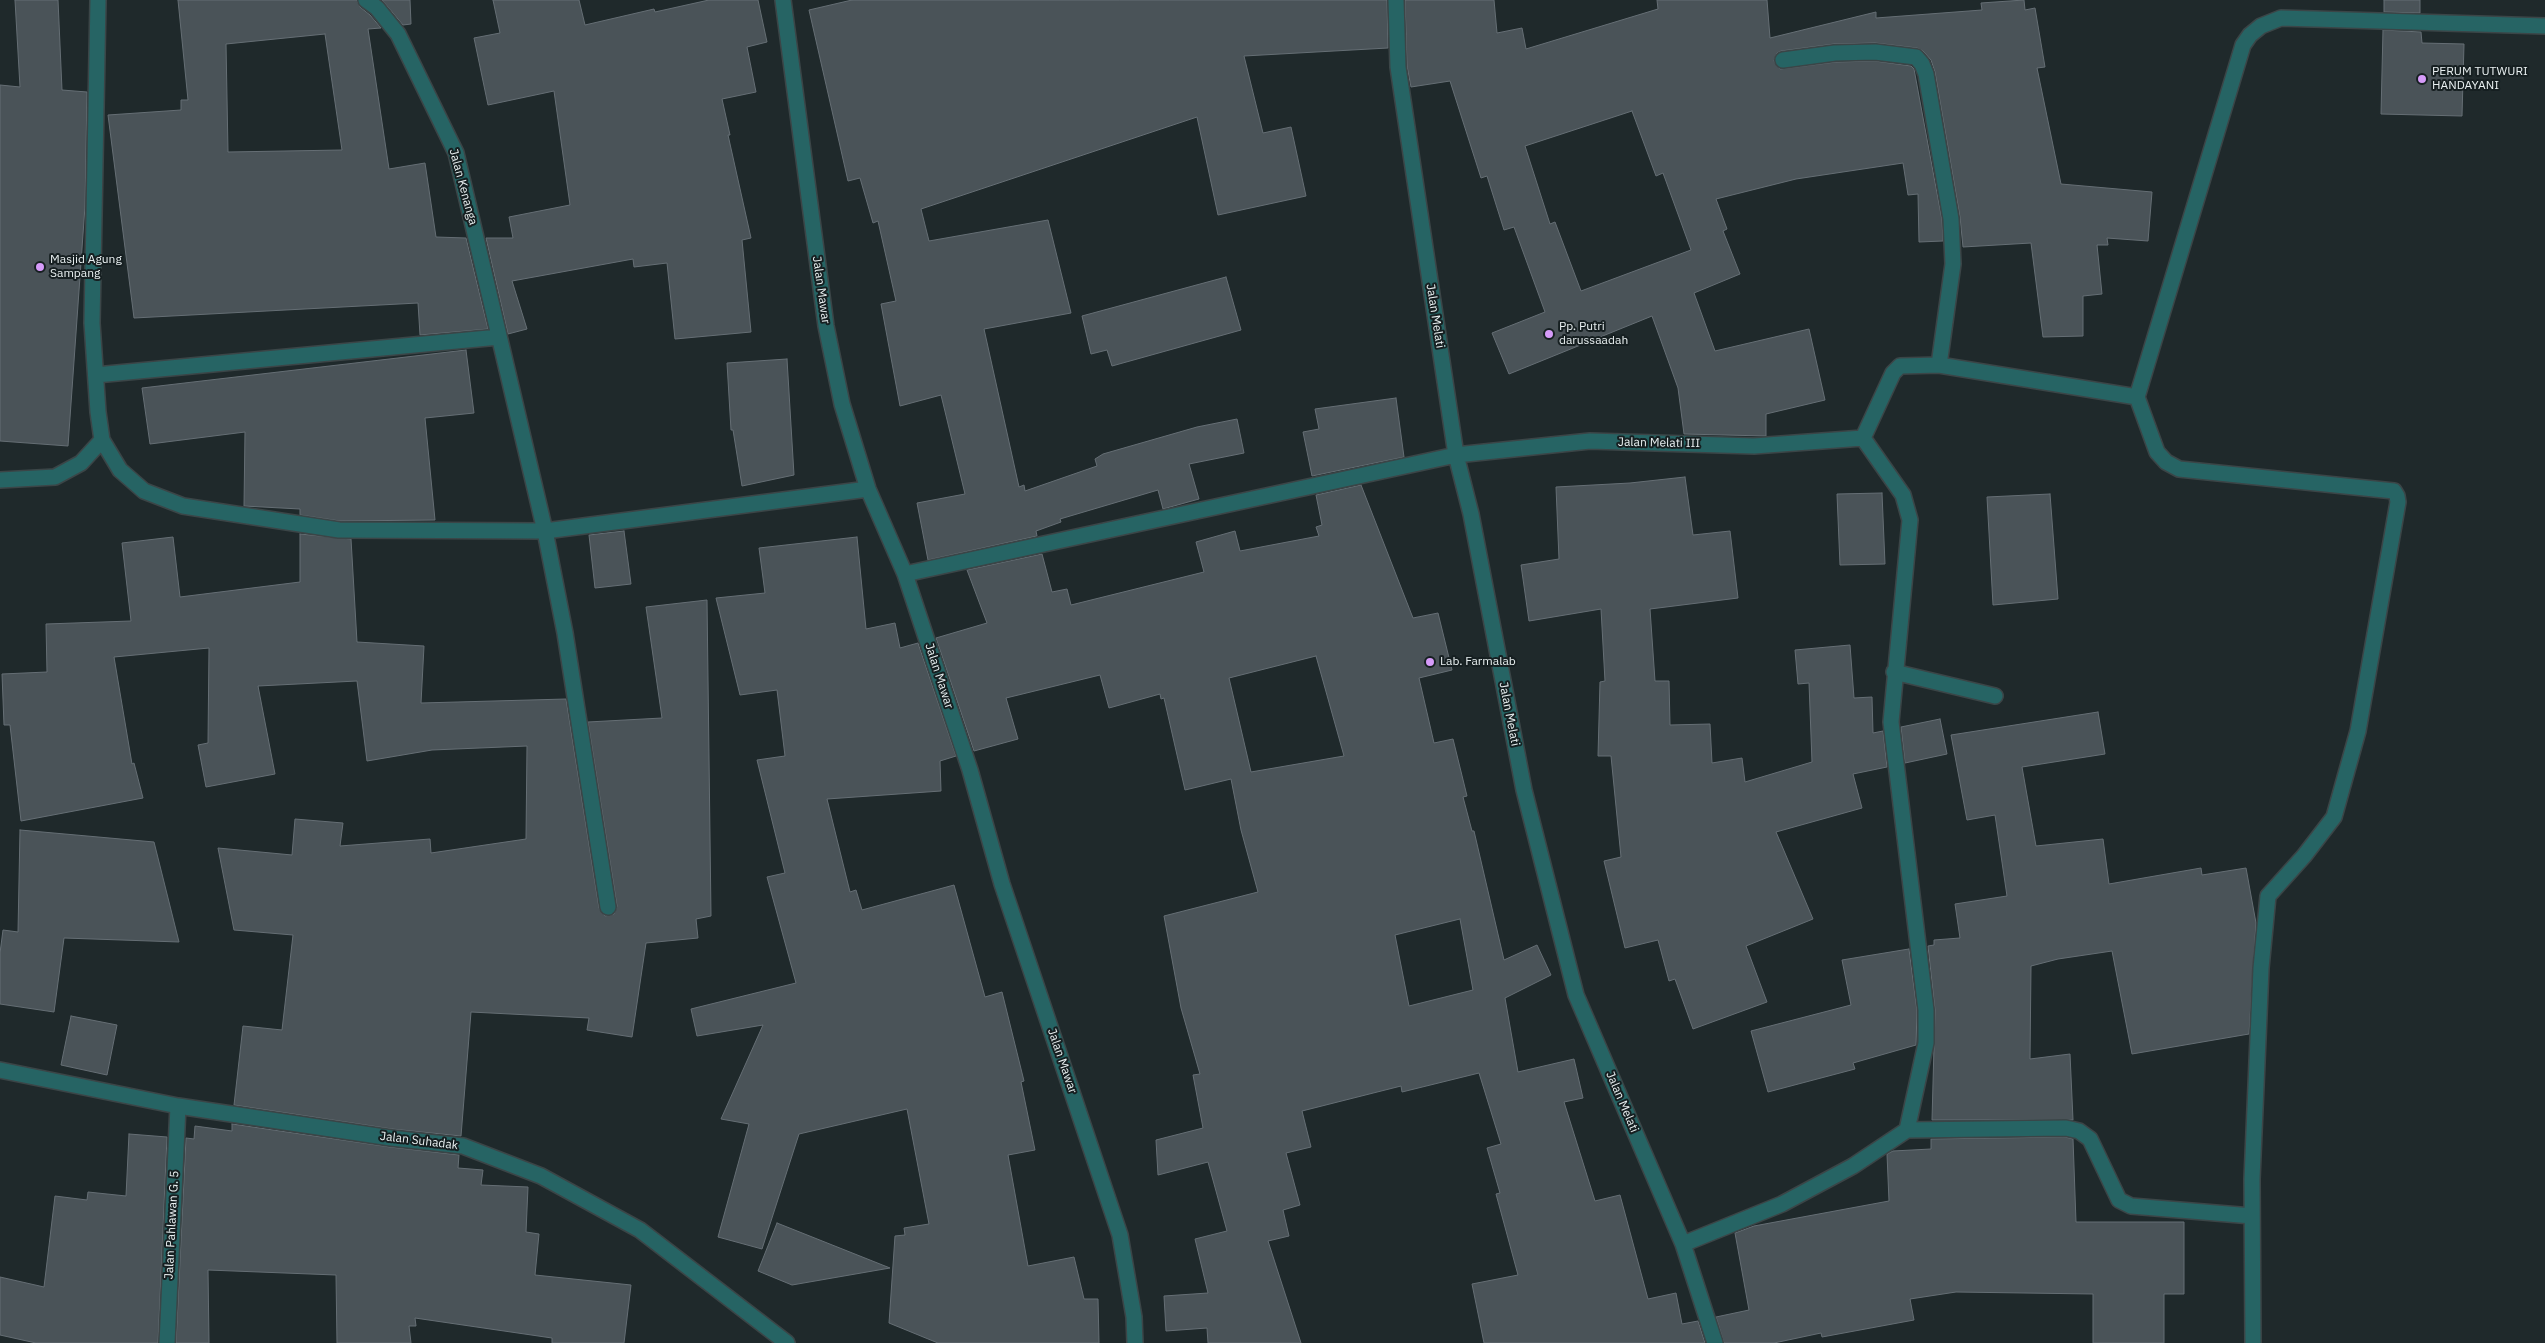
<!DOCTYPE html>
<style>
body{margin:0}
canvas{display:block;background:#1f292b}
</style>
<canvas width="2545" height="1343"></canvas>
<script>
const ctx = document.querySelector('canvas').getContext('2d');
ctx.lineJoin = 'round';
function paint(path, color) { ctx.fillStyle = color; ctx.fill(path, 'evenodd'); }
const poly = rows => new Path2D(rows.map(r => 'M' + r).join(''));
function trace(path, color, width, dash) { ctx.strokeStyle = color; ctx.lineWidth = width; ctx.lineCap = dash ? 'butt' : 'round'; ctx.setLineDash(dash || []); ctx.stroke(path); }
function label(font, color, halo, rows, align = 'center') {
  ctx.font = font + ' "IBM Plex Sans",sans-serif'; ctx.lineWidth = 4; ctx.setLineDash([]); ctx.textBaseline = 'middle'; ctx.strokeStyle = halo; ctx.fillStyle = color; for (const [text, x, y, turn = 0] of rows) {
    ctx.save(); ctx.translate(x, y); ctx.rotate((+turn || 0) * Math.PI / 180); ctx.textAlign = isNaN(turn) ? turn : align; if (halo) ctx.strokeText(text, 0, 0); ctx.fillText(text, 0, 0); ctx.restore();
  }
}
const building = poly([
 [15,0,58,0,62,90,87,92,85,206,68,446,0,441,0,85,20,87,15,0],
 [178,0,357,0,360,7,370,15,381,28,368,29,389,169,425,163,436,237,466,238,488,329,420,335,418,303,134,318,108,115,181,110,181,100,188,100,178,0],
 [325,34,342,150,228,152,226,44,325,34],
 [382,0,410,0,411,24,403,25,382,0],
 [493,0,579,0,585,25,654,9,655,12,709,0,758,0,767,42,747,47,756,92,722,99,730,135,728,135,751,238,742,240,751,332,675,339,667,263,634,267,633,259,512,281,527,329,508,334,486,238,513,238,509,217,570,205,554,91,488,105,474,38,500,33,493,0],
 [852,0,1387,0,1388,48,1244,56,1263,133,1291,127,1306,196,1218,215,1197,117,921,209,929,241,1048,220,1071,313,984,329,1019,487,1024,485,1025,491,1097,466,1095,459,1103,454,1197,427,1237,419,1244,453,1189,464,1199,499,1163,509,1158,490,1060,519,1061,522,1036,531,1037,536,928,560,917,503,965,494,941,395,900,406,881,304,896,301,878,221,873,223,860,178,848,181,809,10,852,0],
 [1405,0,1494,0,1497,33,1522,28,1526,49,1658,9,1657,0,1767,0,1770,38,1876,12,1876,18,1982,10,1981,3,2024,0,2025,10,2035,8,2045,67,2037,68,2061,184,2152,192,2148,241,2107,238,2108,245,2097,245,2102,294,2083,296,2083,336,2043,337,2031,243,1963,247,1960,217,1935,72,1931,60,1923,51,1917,48,1875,43,1834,44,1781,51,1777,53,1774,61,1780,69,1836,62,1875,61,1911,66,1914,69,1942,220,1943,241,1919,242,1918,194,1908,195,1903,163,1796,179,1716,199,1727,229,1723,231,1740,274,1694,293,1715,351,1809,329,1825,400,1766,414,1766,436,1684,434,1678,388,1652,316,1509,374,1492,333,1545,312,1514,227,1504,230,1487,176,1481,178,1450,81,1411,87,1407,66,1405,0],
 [1632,111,1656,176,1663,173,1691,250,1581,291,1555,222,1550,224,1525,146,1632,111],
 [2384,0,2420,0,2420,13,2384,12,2384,0],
 [2383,30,2421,32,2422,43,2464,44,2462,116,2381,114,2383,30],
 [1226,277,1241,330,1112,366,1107,350,1091,354,1082,316,1226,277],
 [466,350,474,413,425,418,435,520,340,521,300,515,300,509,244,506,245,432,150,444,142,388,466,350],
 [787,359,794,475,742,486,733,430,731,430,727,363,787,359],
 [1396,398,1404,457,1312,476,1303,432,1319,429,1315,409,1396,398],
 [1685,477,1693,535,1730,531,1738,598,1650,609,1655,681,1669,681,1670,725,1710,724,1712,763,1742,758,1745,782,1812,762,1809,683,1798,684,1795,650,1850,645,1854,698,1872,697,1873,733,1883,731,1887,767,1853,774,1862,808,1776,832,1813,919,1746,946,1767,1002,1693,1029,1675,979,1669,981,1658,940,1625,948,1604,861,1621,857,1611,756,1598,756,1600,682,1605,681,1601,609,1529,621,1521,565,1559,559,1556,487,1630,483,1685,477],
 [1361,485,1413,618,1438,613,1452,670,1419,678,1434,743,1453,739,1467,796,1463,797,1472,831,1474,831,1504,960,1537,945,1551,975,1505,998,1518,1072,1574,1059,1583,1098,1564,1102,1595,1201,1620,1195,1648,1299,1676,1293,1682,1324,1698,1321,1705,1343,1484,1343,1472,1284,1518,1275,1496,1194,1500,1193,1487,1148,1501,1144,1479,1073,1402,1092,1401,1086,1302,1111,1311,1147,1286,1153,1300,1205,1283,1210,1289,1236,1268,1241,1301,1343,1208,1343,1207,1328,1166,1331,1164,1296,1208,1293,1195,1239,1227,1231,1208,1162,1158,1175,1156,1140,1203,1128,1193,1075,1200,1074,1181,1008,1164,916,1258,892,1241,830,1231,779,1185,790,1164,698,1161,699,1160,694,1109,708,1100,675,1006,698,1018,739,974,751,936,638,987,623,967,570,1042,554,1052,592,1067,589,1071,605,1204,572,1196,542,1235,531,1240,551,1319,536,1316,527,1322,525,1316,495,1361,485],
 [1316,656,1344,756,1251,772,1229,678,1316,656],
 [1460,919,1473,990,1409,1006,1395,935,1460,919],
 [1882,493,1885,564,1840,565,1837,494,1882,493],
 [2050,494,2058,599,1993,605,1987,497,2050,494],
 [624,531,631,584,595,588,589,535,624,531],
 [300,534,351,539,357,642,424,646,421,703,566,699,599,908,605,916,614,914,617,906,588,722,662,718,646,607,707,600,711,916,696,919,698,938,646,943,632,1037,587,1030,589,1018,471,1012,461,1136,392,1129,234,1105,243,1026,282,1030,293,935,234,930,218,848,292,855,295,819,343,823,340,846,430,839,431,853,526,839,527,746,432,750,367,761,357,681,258,686,275,774,206,787,198,745,208,743,209,648,114,657,132,764,134,763,143,798,21,821,10,725,4,725,2,674,47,672,46,624,131,621,122,543,173,537,180,597,300,582,300,534],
 [857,537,866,629,895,623,900,648,918,643,956,756,940,761,941,791,827,799,850,892,856,890,862,910,954,885,985,997,1002,992,1024,1081,1021,1082,1035,1150,1008,1155,1028,1266,1074,1257,1084,1299,1098,1299,1099,1343,938,1343,889,1323,895,1236,905,1235,904,1228,929,1224,907,1109,799,1134,762,1249,718,1237,749,1124,721,1119,763,1025,697,1036,691,1009,796,983,767,877,785,873,757,760,785,756,777,690,740,695,716,598,765,593,759,548,857,537],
 [2098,712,2105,754,2022,767,2036,846,2103,839,2109,884,2201,868,2202,875,2246,868,2256,923,2249,1034,2132,1054,2112,951,2058,959,2031,966,2030,1059,2070,1054,2073,1120,1932,1120,1935,1010,1928,946,1934,945,1934,940,1960,938,1955,904,2007,896,1995,815,1967,820,1951,735,2098,712],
 [1940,719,1947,754,1905,763,1901,727,1940,719],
 [20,830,154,842,179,942,64,938,54,1012,0,1004,0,953,3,930,18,932,20,830],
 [1909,949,1917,1011,1916,1045,1853,1063,1855,1069,1768,1092,1751,1031,1851,1005,1842,960,1909,949],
 [71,1016,117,1025,107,1075,61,1065,71,1016],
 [232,1124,390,1147,459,1155,458,1168,483,1170,481,1185,528,1187,526,1232,539,1234,535,1275,631,1285,624,1343,552,1343,552,1338,415,1318,416,1326,409,1326,411,1343,337,1343,336,1275,208,1270,209,1343,176,1343,186,1138,194,1139,195,1126,232,1131,232,1124],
 [129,1134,167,1137,158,1343,36,1343,0,1335,0,1277,44,1287,55,1196,87,1200,88,1192,126,1196,129,1134],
 [2065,1137,2073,1139,2076,1222,2184,1222,2184,1294,2164,1294,2164,1343,2093,1343,2093,1294,1956,1292,1910,1299,1914,1320,1822,1337,1821,1333,1774,1343,1724,1343,1716,1317,1749,1310,1735,1233,1754,1226,1889,1201,1887,1154,1893,1151,1931,1149,1931,1139,2065,1137],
 [777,1223,890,1268,792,1285,758,1271,777,1223]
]);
paint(building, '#4a5358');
trace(building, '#656e74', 1);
const minor = poly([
 [98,0,92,323,98,412,102,440,120,470,144,491,183,506,339,530,545,531,868,489],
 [366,0,377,8,398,34,456,153,545,531,565,633,608,907],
 [783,0,826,326,842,404,868,489,905,574,970,770,1002,884,1120,1235,1134,1317,1135,1343],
 [1396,0,1398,67,1456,455,1471,514,1524,790,1576,995,1683,1244,1715,1343],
 [1783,60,1835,53,1875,52,1916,57,1922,64,1926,74,1951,219,1953,264,1939,365],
 [96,375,499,337],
 [2137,397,2243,45,2250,35,2261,26,2281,18,2545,26],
 [1863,438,1893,373,1900,366,1939,365,2137,397,2157,452,2166,462,2179,469,2394,491,2397,496,2398,502,2358,731,2334,817,2304,856,2268,896,2261,968,2252,1179,2253,1343],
 [0,480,55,477,81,463,102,440],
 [905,574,1456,455,1590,441,1754,446,1863,438],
 [1894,672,1995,696],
 [0,1070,178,1106,391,1138,463,1146,541,1176,640,1230,787,1343],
 [1907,1130,2066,1128,2079,1131,2090,1139,2119,1200,2131,1206,2252,1216],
 [1683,1244,1782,1204,1853,1166,1907,1130,1926,1043,1926,1010,1891,722,1910,520,1903,495,1863,438],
 [167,1343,178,1106]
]);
trace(minor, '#3b4547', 18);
trace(minor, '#266464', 15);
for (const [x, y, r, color] of [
 [2422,79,5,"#d69bf9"],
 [40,267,5,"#d69bf9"],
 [1549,334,5,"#d69bf9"],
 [1430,662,5,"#d69bf9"]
]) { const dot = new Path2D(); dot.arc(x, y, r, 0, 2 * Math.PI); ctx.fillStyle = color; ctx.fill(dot); trace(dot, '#161f21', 2); }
label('12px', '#e9f0f1', '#161f21', [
 ["PERUM TUTWURI",2432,72],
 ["HANDAYANI",2432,86],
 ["Masjid Agung",50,260],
 ["Sampang",50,274],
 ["Pp. Putri",1559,327],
 ["darussaadah",1559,341],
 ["Lab. Farmalab",1440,662]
], 'left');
label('12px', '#e9f0f1', '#161f21', [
 ["Jalan Kenanga",463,187,75],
 ["Jalan Mawar",821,290,82],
 ["Jalan Melati",1435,316,81],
 ["Jalan Melati III",1659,443,1],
 ["Jalan Mawar",939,676,72],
 ["Jalan Melati",1509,714,79],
 ["Jalan Mawar",1062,1061,71],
 ["Jalan Melati",1622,1102,67],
 ["Jalan Suhadak",419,1141,7],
 ["Jalan Pahlawan G. 5",172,1225,-87]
]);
</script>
